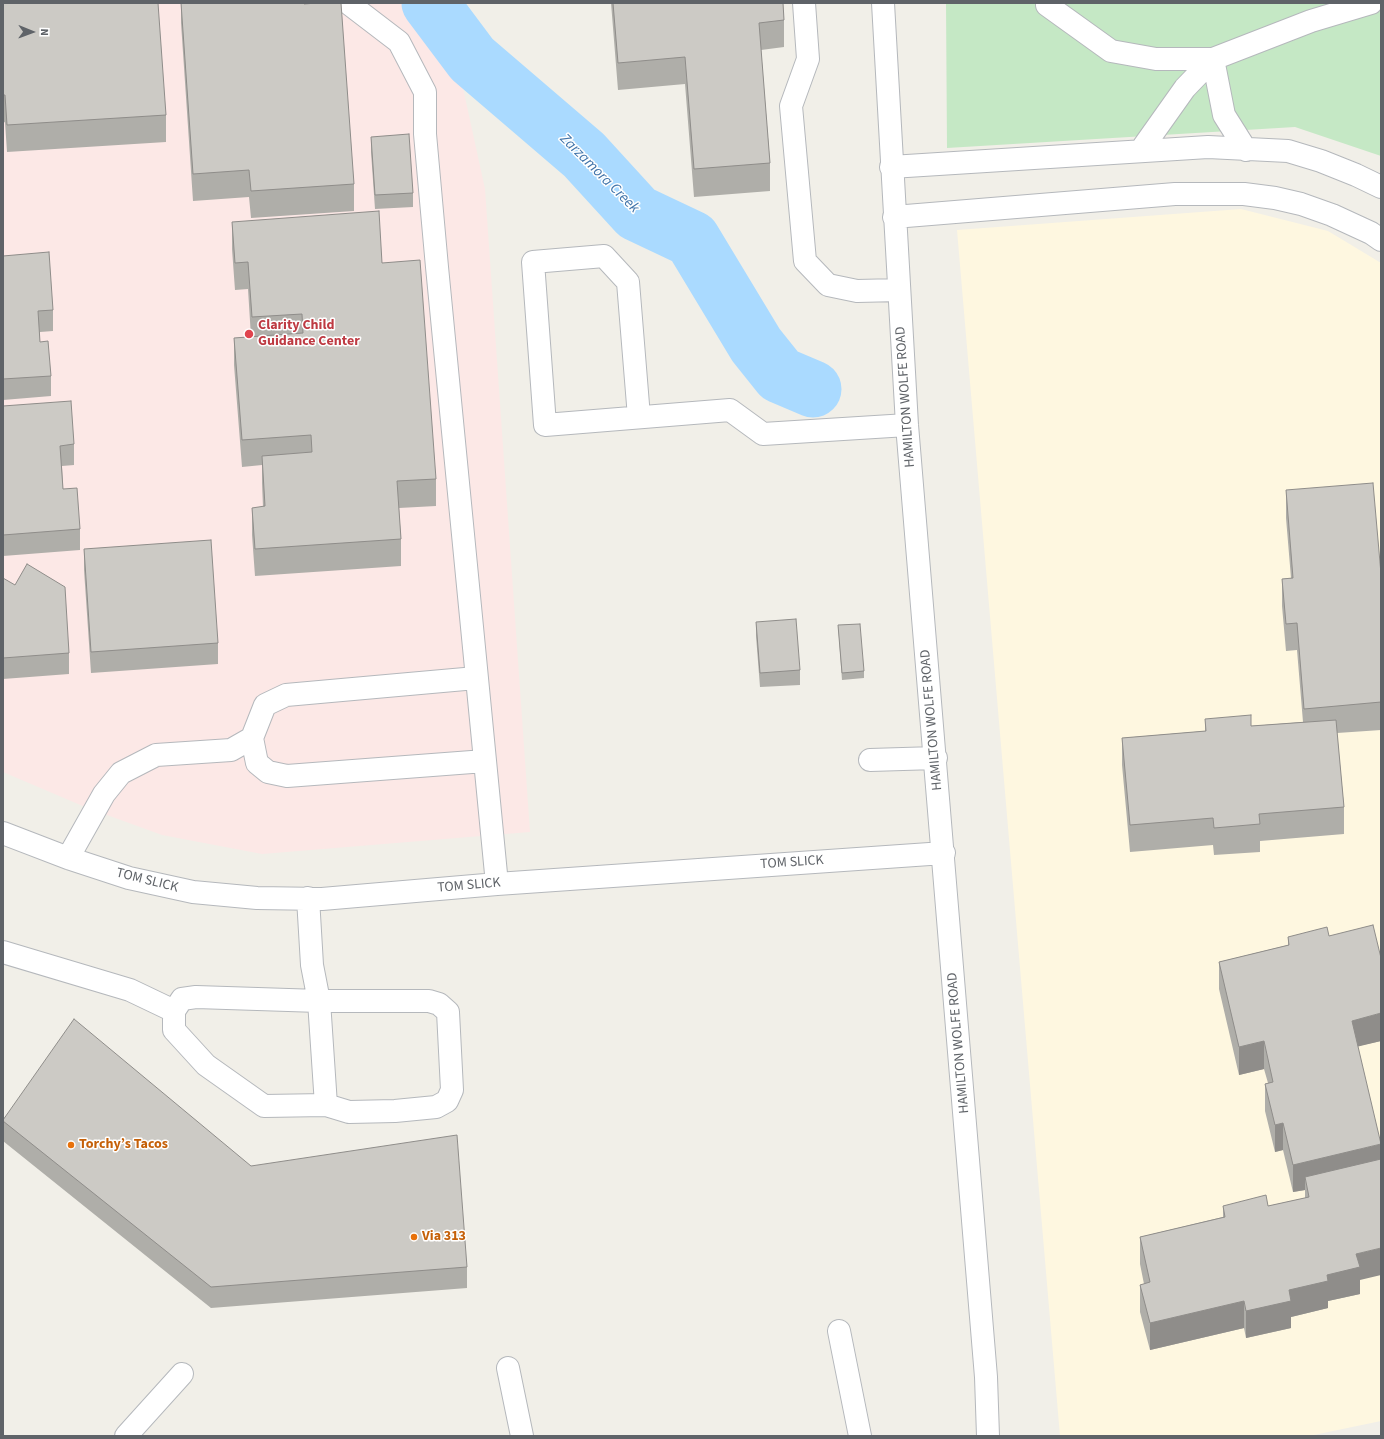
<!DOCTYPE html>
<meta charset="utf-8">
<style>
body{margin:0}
#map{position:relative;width:1384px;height:1439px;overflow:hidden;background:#f1efe8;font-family:"Source Sans 3",sans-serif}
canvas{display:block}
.frame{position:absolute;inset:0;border:4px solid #5f6368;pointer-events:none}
.north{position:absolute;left:12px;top:12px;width:40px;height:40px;-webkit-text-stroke:3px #fff;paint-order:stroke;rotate:91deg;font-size:11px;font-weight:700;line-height:16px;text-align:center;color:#5f6368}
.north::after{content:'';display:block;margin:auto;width:14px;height:18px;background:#5f6368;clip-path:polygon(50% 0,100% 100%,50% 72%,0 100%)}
</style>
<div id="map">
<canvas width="1384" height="1439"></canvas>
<div class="frame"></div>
<div class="north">N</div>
</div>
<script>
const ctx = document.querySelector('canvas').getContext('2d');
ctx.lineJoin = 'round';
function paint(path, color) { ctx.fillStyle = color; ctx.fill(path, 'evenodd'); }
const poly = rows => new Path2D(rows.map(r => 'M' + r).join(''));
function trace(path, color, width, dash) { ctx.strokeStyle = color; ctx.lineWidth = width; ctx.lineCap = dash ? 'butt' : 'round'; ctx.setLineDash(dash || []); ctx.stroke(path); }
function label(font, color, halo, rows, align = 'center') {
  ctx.font = font + ' "Source Sans 3",sans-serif'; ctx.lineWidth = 3; ctx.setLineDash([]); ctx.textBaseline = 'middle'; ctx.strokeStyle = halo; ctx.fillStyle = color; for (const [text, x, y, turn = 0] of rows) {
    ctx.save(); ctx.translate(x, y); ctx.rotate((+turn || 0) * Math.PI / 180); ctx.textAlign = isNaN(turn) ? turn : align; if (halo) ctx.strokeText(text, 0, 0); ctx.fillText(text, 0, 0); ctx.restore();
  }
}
paint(poly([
 [1241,209,1328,231,1381,263,1381,1421,1309,1436,1060,1436,957,230]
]), '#fef7e0');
paint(poly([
 [3,3,404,3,463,88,485,189,530,832,262,854,162,835,85,807,3,772]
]), '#fce8e6');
paint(poly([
 [946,3,1381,3,1381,156,1295,127,947,148]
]), '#c5e8c5');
trace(poly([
 [430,3,472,59,584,155,637,213,692,239,756,345,780,375,813,389]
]), '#aadaff', 57);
const minor = poly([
 [348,3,399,42,425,92,425,134,437,267,497,884],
 [804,3,808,59,791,106,805,261,828,285,857,291,899,290],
 [883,3,907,425,986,1377,988,1436],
 [1047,5,1111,51,1156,59,1213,59,1311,21,1371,3],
 [1213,59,1224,115,1246,150],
 [1141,150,1185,88,1213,59],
 [891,167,1208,147,1288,151,1321,161,1356,175,1381,187],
 [894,217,1175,194,1244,194,1275,198,1301,204,1332,215,1371,233,1381,240],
 [639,417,628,282,604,256,533,262,545,425,730,410,763,434,907,425],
 [252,738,257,763,268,772,287,776,485,761],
 [870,760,936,758],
 [3,833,68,858,129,878,193,892,257,898,322,899,497,884,944,853],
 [68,858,104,794,121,773,156,755,231,750,252,738,265,705,286,695,476,678],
 [308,898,312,965,319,1001,326,1105,264,1106,206,1065,174,1030,174,1011,182,999,196,997,319,1001,429,1001,439,1004,448,1012,452,1090,447,1101,436,1107,395,1111,349,1112,326,1105],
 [3,952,130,990,174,1011],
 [839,1331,860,1436],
 [508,1368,522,1436],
 [126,1436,182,1374]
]);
trace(minor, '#b5b8bc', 24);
trace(minor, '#fff', 22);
paint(poly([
 [3,3,166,115,166,142,7,152,5,122,3,123],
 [181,3,303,3,354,184,354,211,251,218,249,197,193,201,181,23],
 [611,3,783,3,784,20,784,47,761,50,770,163,770,191,694,197,685,84,618,90],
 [371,137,413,193,413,207,375,209,371,152],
 [232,222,382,263,436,479,436,506,399,508,401,539,401,566,255,576,252,535,252,508,263,507,262,483,262,465,242,467,234,365,234,338,251,337,248,289,235,290,232,249],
 [3,256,53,310,53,331,40,332,40,342,51,376,51,396,3,400],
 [3,406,74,444,74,465,62,466,63,489,80,529,80,550,3,556],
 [1286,490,1381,574,1381,730,1337,733,1344,807,1344,834,1260,841,1260,852,1214,855,1213,845,1130,852,1122,765,1122,738,1205,731,1205,719,1251,726,1303,722,1297,650,1286,651,1282,606,1282,579,1291,578,1286,518],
 [84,549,218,643,218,664,91,673,84,570],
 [3,578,69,653,69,674,3,679],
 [756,622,800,670,800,685,760,687,756,636],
 [838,625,864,671,864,678,842,680],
 [1329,936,1381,1041,1358,1046,1360,1294,1328,1301,1328,1308,1291,1317,1291,1328,1246,1338,1244,1328,1150,1350,1140,1312,1140,1285,1144,1284,1140,1264,1140,1237,1223,1217,1223,1206,1268,1206,1305,1198,1305,1190,1293,1192,1283,1150,1275,1152,1265,1111,1265,1084,1268,1083,1264,1069,1239,1075,1219,989,1219,962,1288,945,1288,937],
 [3,1120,251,1166,467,1267,467,1288,211,1308,3,1141]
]), '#afaea9');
paint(poly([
 [1381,1013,1381,1041,1352,1048,1352,1021],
 [1264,1041,1264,1069,1239,1075,1239,1047],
 [1283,1123,1283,1150,1275,1152,1275,1125],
 [1381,1144,1381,1172,1305,1177,1305,1190,1293,1192,1293,1165],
 [1381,1248,1381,1275,1360,1280,1360,1294,1328,1301,1328,1308,1291,1317,1291,1328,1246,1338,1246,1311,1289,1290,1327,1275,1356,1254],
 [1244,1301,1244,1328,1150,1350,1150,1323]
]), '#8f8d8a');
const building = poly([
 [3,3,158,3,166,115,7,125,5,95,3,95,3,3],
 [181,3,303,3,304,4,317,3,341,3,354,184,251,191,249,170,193,174,181,3],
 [613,3,783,3,784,20,759,23,770,163,694,169,685,57,618,63,613,3],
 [409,134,413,193,375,195,371,137,409,134],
 [379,211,382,263,420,260,436,479,397,481,401,539,255,549,252,508,265,506,262,456,312,452,311,435,242,440,234,338,303,333,302,314,252,317,248,262,235,263,232,222,379,211],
 [49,252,53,310,38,311,40,342,48,341,51,376,3,379,3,256,49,252],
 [71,401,74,444,60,446,63,489,77,488,80,529,3,535,3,406,71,401],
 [1373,483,1381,574,1381,702,1304,709,1297,623,1286,624,1282,579,1293,578,1286,490,1373,483],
 [211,540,218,643,91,652,84,549,211,540],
 [27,564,65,587,69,653,3,658,3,578,15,585,27,564],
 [796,619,800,670,760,673,756,622,796,619],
 [860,624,864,671,842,673,838,625,860,624],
 [1251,715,1251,726,1336,720,1344,807,1259,814,1260,824,1214,828,1213,818,1130,825,1122,738,1206,731,1205,719,1251,715],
 [1373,925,1381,958,1381,1013,1352,1021,1381,1144,1293,1165,1283,1123,1275,1125,1265,1084,1273,1082,1264,1041,1239,1047,1219,962,1289,945,1288,937,1327,927,1329,936,1373,925],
 [74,1019,251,1166,457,1135,467,1267,211,1287,3,1121,3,1120,74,1019],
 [1381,1159,1381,1248,1356,1254,1360,1267,1327,1275,1328,1281,1289,1290,1291,1301,1246,1311,1244,1301,1150,1323,1140,1285,1150,1282,1140,1237,1225,1217,1223,1206,1266,1195,1268,1206,1309,1197,1305,1177,1381,1159]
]);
paint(building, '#cccac5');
trace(building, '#8f8d8a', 1);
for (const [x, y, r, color] of [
 [249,334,5,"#e0444e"],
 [71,1145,4,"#e8710a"],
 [414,1237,4,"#e8710a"]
]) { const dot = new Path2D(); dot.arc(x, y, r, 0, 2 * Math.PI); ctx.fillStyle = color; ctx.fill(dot); trace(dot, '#fff', 1.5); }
label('bold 14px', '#be3a42', '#fff', [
 ["Clarity Child",258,326],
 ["Guidance Center",258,342]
], 'left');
label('14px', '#5f6368', '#fff', [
 ["HAMILTON WOLFE ROAD",906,397,-94],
 ["HAMILTON WOLFE ROAD",932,720,-95],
 ["TOM SLICK",792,863,-4],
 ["TOM SLICK",147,881,14],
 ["TOM SLICK",469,886,-5],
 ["HAMILTON WOLFE ROAD",959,1043,-95]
]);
label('bold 14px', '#c56008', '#fff', [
 ["Torchy’s Tacos",79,1145],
 ["Via 313",422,1237]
], 'left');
label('italic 15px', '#4174aa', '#fff', [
 ["Zarzamora Creek",599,174,45]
]);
</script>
